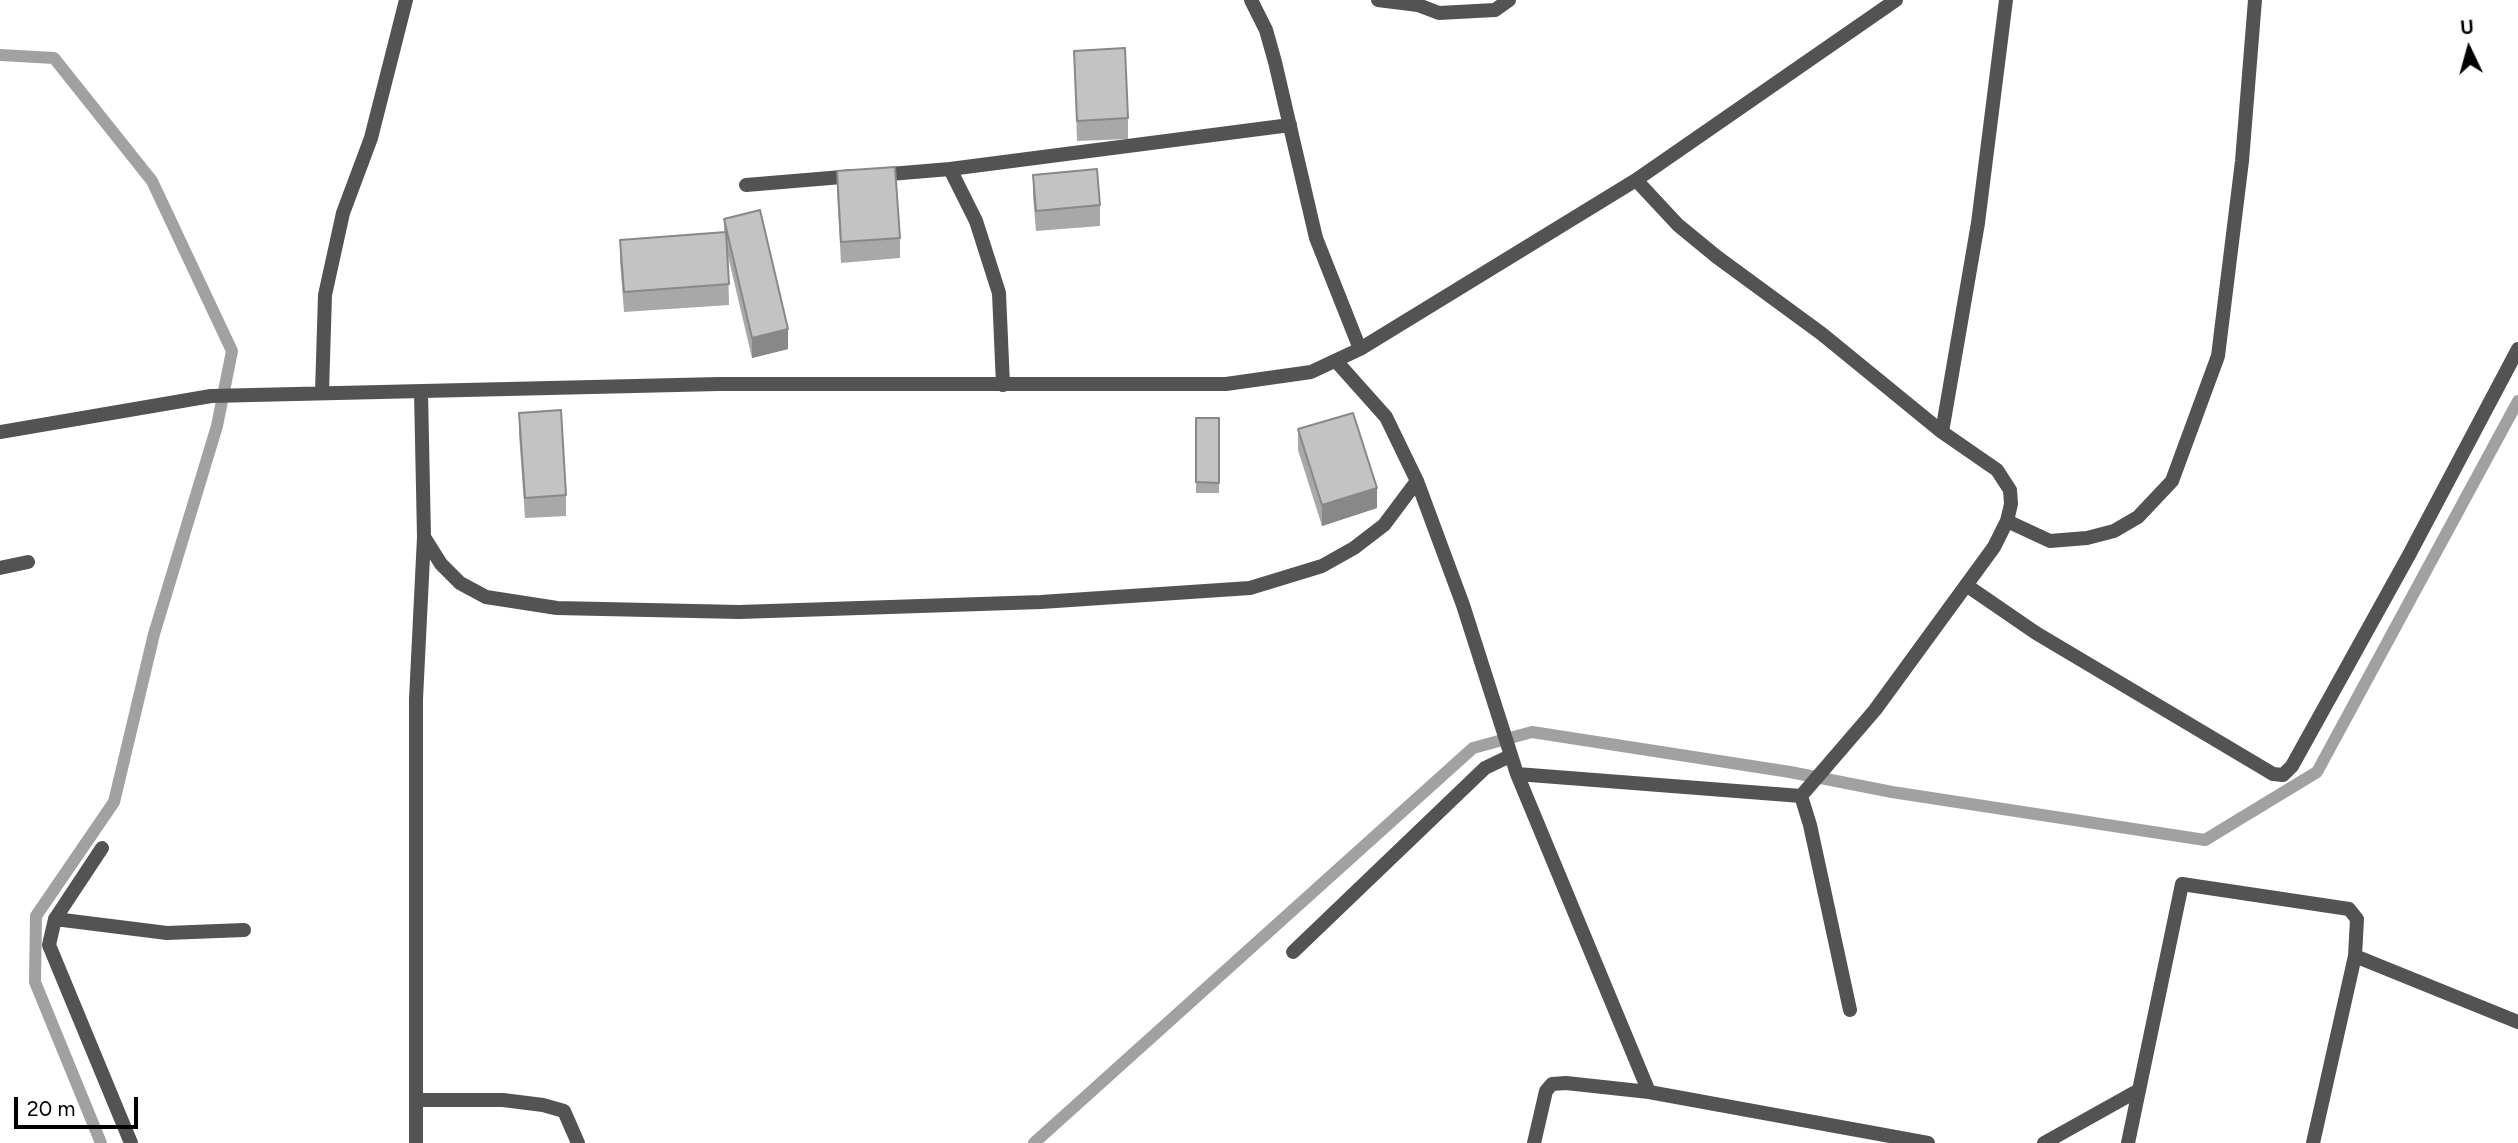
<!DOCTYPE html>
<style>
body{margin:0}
#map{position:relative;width:2518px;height:1143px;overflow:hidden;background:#fff;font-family:Figtree,sans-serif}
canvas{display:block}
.north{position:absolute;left:2434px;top:14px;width:70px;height:70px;-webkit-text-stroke:5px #fff;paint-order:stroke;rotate:355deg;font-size:19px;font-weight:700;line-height:28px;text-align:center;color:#000}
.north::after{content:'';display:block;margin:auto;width:24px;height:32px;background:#000;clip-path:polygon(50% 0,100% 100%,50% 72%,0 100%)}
.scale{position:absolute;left:14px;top:1097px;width:124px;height:32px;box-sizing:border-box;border:4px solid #000;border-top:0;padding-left:9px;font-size:21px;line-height:24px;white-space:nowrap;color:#000;-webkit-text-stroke:5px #fff;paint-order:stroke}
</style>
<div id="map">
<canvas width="2518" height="1143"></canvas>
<div class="north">U</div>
<div class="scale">20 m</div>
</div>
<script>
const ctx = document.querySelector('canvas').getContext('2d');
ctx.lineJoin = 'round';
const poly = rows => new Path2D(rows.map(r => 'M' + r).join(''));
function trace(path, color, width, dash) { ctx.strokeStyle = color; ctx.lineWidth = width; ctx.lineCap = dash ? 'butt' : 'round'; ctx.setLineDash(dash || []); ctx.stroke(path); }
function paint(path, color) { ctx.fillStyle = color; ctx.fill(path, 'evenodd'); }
trace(poly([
 [0,55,54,58,152,181,232,351,217,426,154,634,114,802,36,916,35,982,101,1143],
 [1034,1143,1473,748,1532,732,1790,772,1892,792,2205,840,2317,772,2518,401]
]), '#a1a1a1', 12);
trace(poly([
 [1293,952,1485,768,1510,756]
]), '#535353', 14);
trace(poly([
 [1251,0,1266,30,1275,62,1316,238,1360,349],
 [1378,0,1418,5,1439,13,1495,10,1509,0],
 [950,169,976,221,999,293,1003,385],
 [878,175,950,169,1290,125],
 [1636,180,1678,225,1717,257,1822,334,1942,432,1997,470,2010,490,2011,504,2007,521,1994,547,1875,710,1801,796],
 [746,185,854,176],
 [1336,361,1386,417,1417,481,1463,605,1517,774,1649,1092],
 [421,391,424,537,441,564,460,583,486,597,557,608,739,612,1041,602,1250,588,1322,566,1354,548,1384,525,1417,481],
 [322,392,325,295,343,213,371,138,406,0],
 [0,432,211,396,719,384,1226,384,1311,372,1360,349,1636,180,1896,0],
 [1942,432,1978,223,2006,0],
 [2007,521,2050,541,2087,538,2114,531,2138,517,2172,481,2218,356,2242,161,2255,0],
 [0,568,28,562],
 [1966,585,2036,633,2273,774,2283,775,2292,766,2409,555,2518,349],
 [1517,774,1801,796],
 [1801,796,1810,825,1850,1010],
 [102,848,55,919,49,945,131,1143],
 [55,919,167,933,244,930],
 [2355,956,2518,1022],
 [417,1100,503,1100,543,1105,564,1111,578,1143],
 [416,1143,416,699,424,537],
 [1534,1143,1546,1091,1552,1084,1566,1083,1649,1092,1928,1143],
 [2044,1143,2139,1090],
 [2128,1143,2182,884,2349,909,2357,919,2355,956,2313,1143]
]), '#535353', 14);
paint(poly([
 [1074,51,1128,118,1128,139,1077,141],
 [837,171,900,238,900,258,841,263,837,191],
 [1033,175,1100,205,1100,226,1036,231,1033,196],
 [724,219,788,349,752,358,728,256,729,305,624,312,620,261,620,240,724,232],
 [519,413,566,495,566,516,525,518,519,434],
 [1196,418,1219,418,1219,493,1196,493],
 [1298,429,1377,508,1322,526,1298,450]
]), '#a8a8a8');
paint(poly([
 [788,329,788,349,752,358,752,338],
 [1377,488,1377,508,1322,526,1322,505]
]), '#888');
const building = poly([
 [1125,48,1128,118,1077,121,1074,51,1125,48],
 [895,167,900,238,841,242,837,171,895,167],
 [1097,169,1100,205,1036,211,1033,175,1097,169],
 [760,210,788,329,752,338,724,219,760,210],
 [726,232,729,284,624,292,620,240,726,232],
 [561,410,566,495,525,498,519,413,561,410],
 [1353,413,1377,488,1322,505,1298,429,1353,413],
 [1196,418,1219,418,1219,483,1196,482,1196,418]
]);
paint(building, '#c3c3c3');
trace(building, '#888', 2);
</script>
